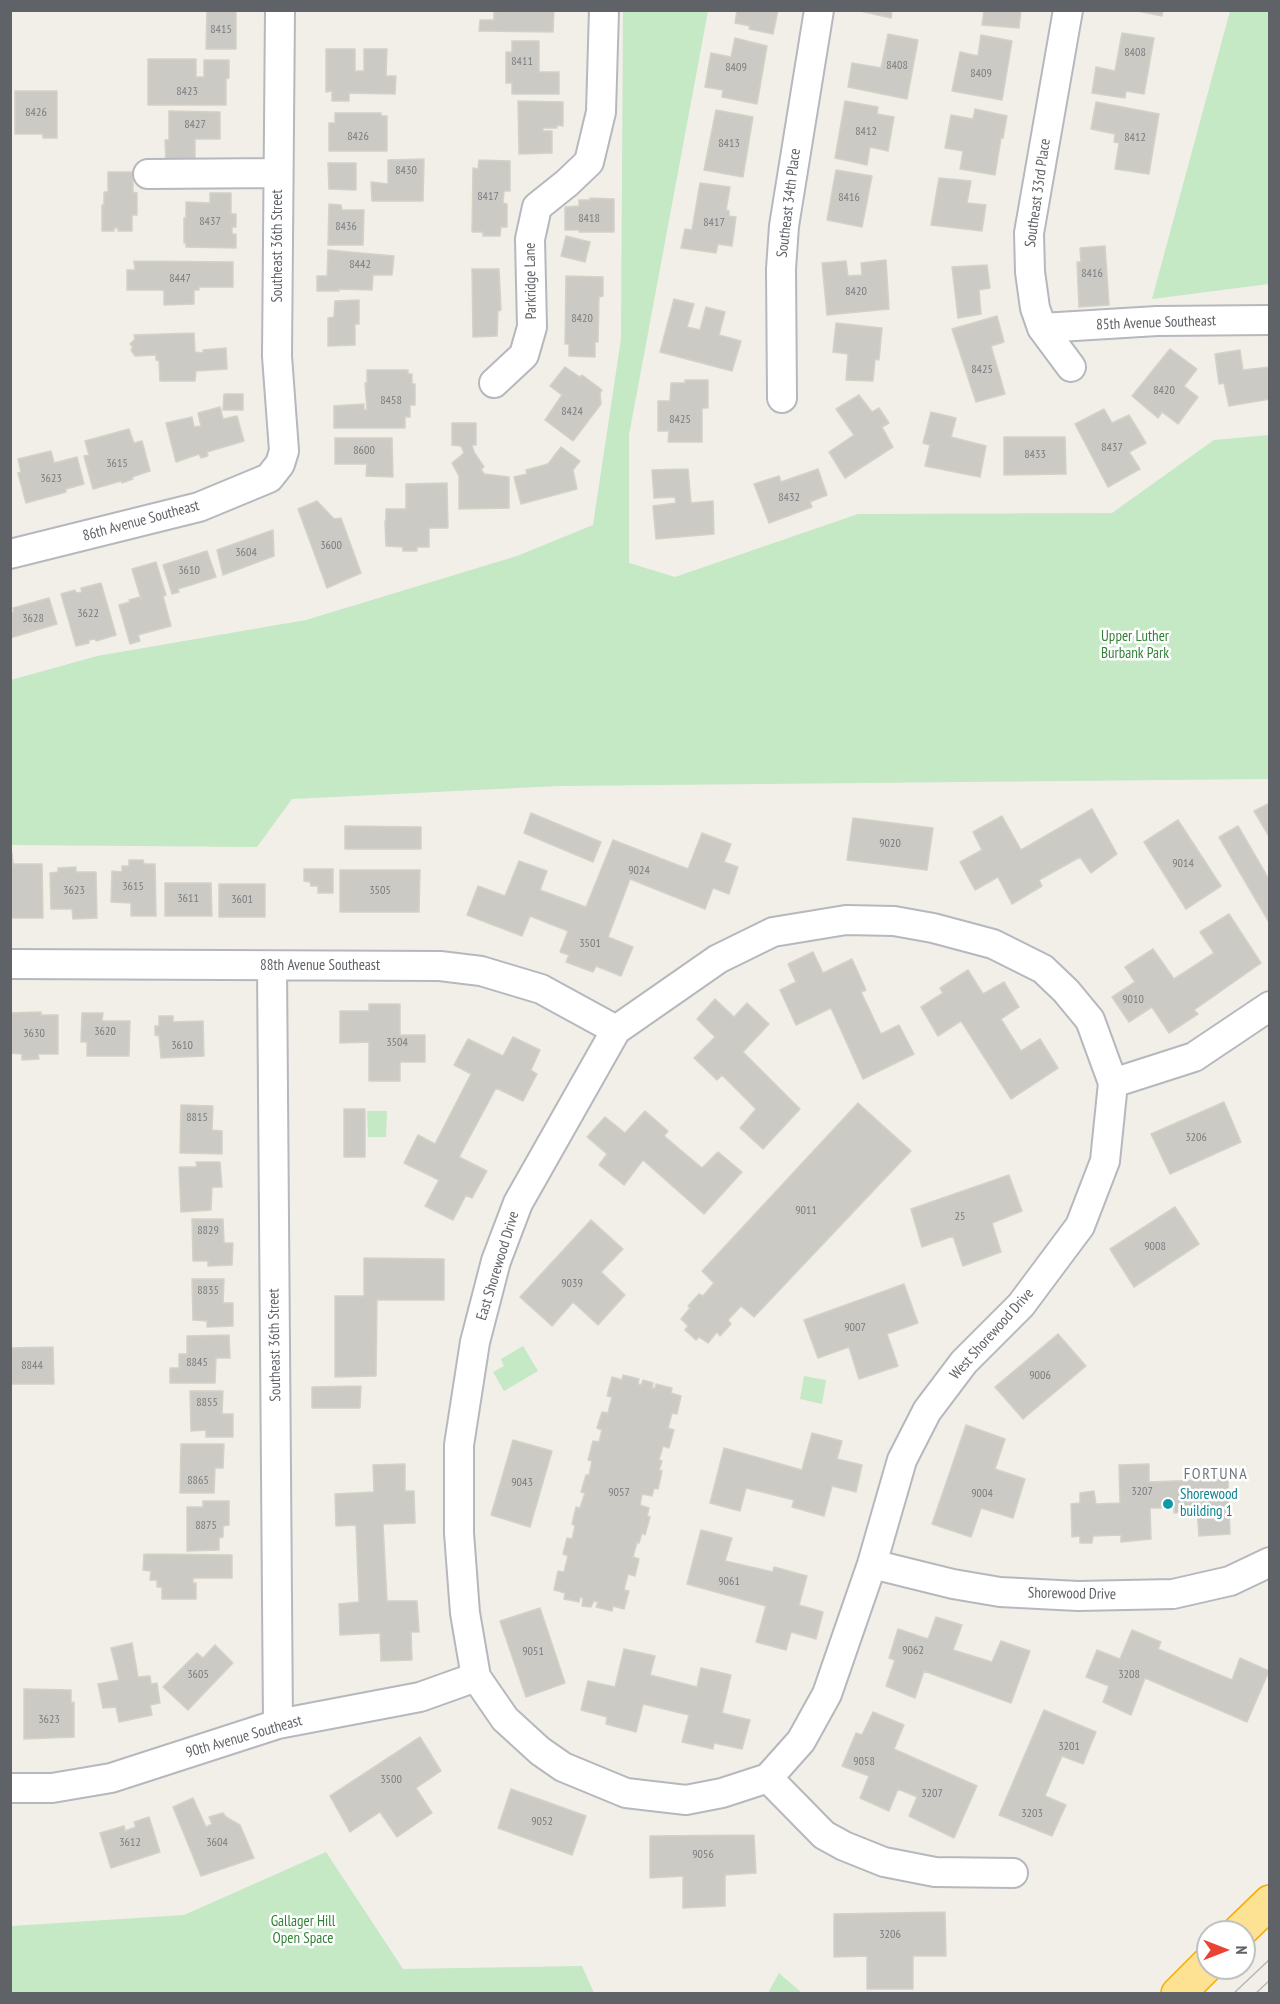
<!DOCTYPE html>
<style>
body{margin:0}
#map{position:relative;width:1280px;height:2004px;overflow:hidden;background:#f1efe8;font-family:"PT Sans Narrow",sans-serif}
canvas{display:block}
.frame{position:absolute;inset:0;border:12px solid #5f6368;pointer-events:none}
.north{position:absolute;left:1196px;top:1920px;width:60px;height:60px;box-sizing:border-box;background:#fff;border:2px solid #bfc1c3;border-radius:50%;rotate:90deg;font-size:16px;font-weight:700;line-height:24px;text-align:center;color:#5f6368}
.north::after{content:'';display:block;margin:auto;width:21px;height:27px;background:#ea4335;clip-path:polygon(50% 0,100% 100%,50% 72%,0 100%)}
</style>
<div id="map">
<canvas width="1280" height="2004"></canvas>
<div class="frame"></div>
<div class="north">N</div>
</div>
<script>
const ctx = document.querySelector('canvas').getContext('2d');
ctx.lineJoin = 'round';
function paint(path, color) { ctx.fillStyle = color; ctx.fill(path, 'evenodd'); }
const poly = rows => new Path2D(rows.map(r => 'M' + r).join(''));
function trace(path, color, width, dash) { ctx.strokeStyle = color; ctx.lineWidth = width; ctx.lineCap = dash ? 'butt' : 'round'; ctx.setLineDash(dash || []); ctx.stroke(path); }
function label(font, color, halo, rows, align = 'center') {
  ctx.font = font + ' "PT Sans Narrow",sans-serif'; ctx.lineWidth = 5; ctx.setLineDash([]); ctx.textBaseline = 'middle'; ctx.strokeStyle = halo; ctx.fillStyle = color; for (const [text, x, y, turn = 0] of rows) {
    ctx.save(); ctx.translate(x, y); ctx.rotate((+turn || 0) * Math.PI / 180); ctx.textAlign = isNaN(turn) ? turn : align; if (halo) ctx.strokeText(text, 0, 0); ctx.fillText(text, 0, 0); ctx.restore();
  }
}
paint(poly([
 [623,11,708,11,629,435,629,563,675,577,858,514,1112,513,1214,440,1269,435,1269,779,559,786,292,799,257,847,11,845,11,680,97,656,306,620,517,556,593,525,621,339],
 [1230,11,1269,11,1269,284,1152,299],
 [367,1111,387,1111,386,1137,368,1137],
 [523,1346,538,1371,504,1391,493,1372,504,1366,501,1359],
 [804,1376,826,1380,822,1404,800,1399],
 [326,1852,403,1969,582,1966,594,1993,11,1993,11,1926,184,1915],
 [779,1973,802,1993,768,1993]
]), '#c5e8c5');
const building = poly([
 [207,10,236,10,236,49,206,49,207,10],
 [512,10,554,10,553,32,479,31,480,20,494,20,494,12,512,10],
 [737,10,778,10,773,34,749,29,750,26,735,23,737,10],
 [856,10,892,10,891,18,856,10],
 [984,10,1021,10,1019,28,982,25,984,10],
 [1133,10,1163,10,1162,16,1133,10],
 [1122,33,1154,38,1144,94,1126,91,1125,98,1092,93,1096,67,1115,71,1122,33],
 [888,34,918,40,907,99,848,87,852,63,881,68,888,34],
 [981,35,1012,41,1002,100,952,91,960,52,978,56,981,35],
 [735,38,767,46,757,104,722,97,723,90,705,87,711,53,731,57,735,38],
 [512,41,539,41,539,72,559,72,559,94,512,94,512,83,506,83,506,52,512,52,512,41],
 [326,49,355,49,355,71,364,71,364,49,387,49,386,76,396,76,395,94,349,93,349,101,332,101,332,91,326,92,326,49],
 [148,59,196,59,196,77,204,77,204,60,229,60,229,78,226,79,226,105,148,105,148,59],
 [15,91,57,91,57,138,43,138,43,134,15,134,15,91],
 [518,101,563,102,563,126,557,125,557,128,543,128,543,131,552,131,552,153,519,154,518,101],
 [845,101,878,107,877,114,894,117,888,151,870,147,867,165,835,158,845,101],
 [1096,102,1159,114,1149,174,1115,169,1119,143,1114,142,1115,134,1091,129,1096,102],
 [975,109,1007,116,1003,138,1001,138,995,175,960,169,963,151,945,148,951,115,973,119,975,109],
 [716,110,753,117,743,177,704,170,716,110],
 [169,111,220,112,220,139,195,139,195,162,166,163,165,140,169,140,169,111],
 [335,113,381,113,381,116,387,116,387,151,329,151,329,123,335,123,335,113],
 [424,159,423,201,372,201,371,182,388,184,388,160,424,159],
 [479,160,510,161,510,191,504,191,503,203,507,204,507,227,501,227,500,236,483,236,483,232,472,232,473,168,478,169,479,160],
 [328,163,356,163,356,190,329,189,328,163],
 [836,170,872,176,862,227,827,220,836,170],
 [108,172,133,172,133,192,137,193,137,215,132,215,132,231,118,231,118,228,114,228,114,231,102,231,102,205,104,205,104,192,108,192,108,172],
 [939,178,971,181,967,203,986,205,982,231,931,225,939,178],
 [700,183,730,187,726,210,729,211,729,216,736,217,732,246,718,244,716,253,681,248,685,229,692,230,700,183],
 [210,193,231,193,231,214,236,214,236,227,232,227,232,234,236,234,236,248,186,247,186,243,184,243,184,218,186,218,186,202,210,203,210,193],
 [590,198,614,199,614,232,579,232,579,230,565,230,565,207,579,206,579,200,590,200,590,198],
 [329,204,341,205,342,210,364,210,363,245,328,245,329,204],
 [566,236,590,242,585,262,561,256,566,236],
 [1105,246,1109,305,1079,307,1077,262,1081,262,1080,248,1105,246],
 [328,250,394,256,392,275,373,275,372,290,338,289,339,291,317,291,317,276,327,276,328,250],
 [886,260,889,309,827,315,822,263,846,261,848,276,862,275,861,263,886,260],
 [134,261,233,262,233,287,199,287,199,290,194,290,194,304,164,305,164,290,127,290,127,270,135,270,134,261],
 [987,265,990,288,979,290,981,314,958,318,952,267,987,265],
 [472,269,499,269,501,310,498,311,497,336,473,337,472,269],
 [566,276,603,277,603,296,599,297,598,342,595,342,595,357,569,356,569,344,565,344,566,276],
 [674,299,694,304,687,327,700,330,706,307,725,312,719,335,741,341,732,371,660,352,674,299],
 [359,300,359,324,355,324,355,345,328,346,328,318,334,317,335,301,359,300],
 [997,316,1004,342,991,346,1005,394,976,402,952,329,997,316],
 [836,323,882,328,879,360,875,359,873,381,846,380,848,354,833,352,836,323],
 [194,333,195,352,203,353,203,350,226,348,227,369,196,371,195,381,160,381,159,361,156,360,156,355,135,356,131,350,133,347,130,344,135,339,134,335,194,333],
 [1170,349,1197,369,1184,386,1198,397,1178,424,1162,412,1158,418,1132,396,1170,349],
 [1240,350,1243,370,1270,367,1270,399,1229,406,1224,383,1219,384,1215,354,1240,350],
 [565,367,580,377,582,375,602,390,600,393,601,404,573,441,545,420,562,395,550,386,565,367],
 [367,370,408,370,408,374,412,374,412,384,415,384,415,405,410,405,410,417,405,417,405,428,334,428,334,406,364,404,364,410,367,410,365,383,367,383,367,370],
 [685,380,708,380,708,408,702,408,702,442,668,442,669,431,658,431,658,401,670,401,671,383,685,383,685,380],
 [224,394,243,394,243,410,223,410,224,394],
 [859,395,872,412,879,408,889,423,882,427,893,447,845,478,829,452,854,435,836,409,859,395],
 [220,407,223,419,237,416,244,441,207,452,208,456,201,458,199,454,176,462,166,423,192,417,194,427,201,426,198,413,220,407],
 [1104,409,1112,423,1129,415,1146,443,1129,452,1140,469,1108,487,1075,424,1104,409],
 [931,412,956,418,951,437,986,446,980,477,925,466,930,445,923,443,931,412],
 [452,423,476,423,476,445,472,445,474,452,484,467,481,469,484,474,509,477,509,508,459,509,459,476,452,463,464,453,461,446,452,445,452,423],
 [129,429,134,443,142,441,150,471,132,477,133,479,122,483,121,481,93,489,84,456,89,455,85,441,129,429],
 [1004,437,1065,437,1066,474,1004,475,1004,437],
 [335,438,392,438,393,477,366,476,367,464,335,464,335,438],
 [561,447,580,461,573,470,577,489,521,504,514,477,527,474,526,470,548,464,561,447],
 [51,451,54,463,77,457,84,484,66,489,66,492,26,503,18,473,21,472,18,459,51,451],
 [688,469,691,503,713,501,714,534,656,539,653,506,676,503,675,497,654,498,652,470,688,469],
 [818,469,827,495,810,502,812,507,769,523,754,484,779,476,781,482,818,469],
 [447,483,448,528,429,528,429,547,417,547,417,551,403,551,403,547,386,546,385,521,386,521,386,509,406,509,406,484,447,483],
 [317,501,334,519,341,518,361,573,327,588,298,509,317,501],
 [273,530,274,556,223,575,217,550,273,530],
 [207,551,216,577,178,589,179,592,172,594,163,565,207,551],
 [156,562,166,595,163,596,171,626,138,635,140,641,130,644,119,605,130,602,129,600,140,597,141,599,132,569,156,562],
 [101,583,116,635,96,641,95,639,89,640,89,643,76,646,61,594,75,590,76,593,82,592,81,588,101,583],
 [49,598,57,624,10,638,10,613,14,612,13,608,49,598],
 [1270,803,1270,838,1254,811,1270,803],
 [1092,809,1117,854,1091,873,1080,857,1039,880,1042,886,1012,904,998,877,975,890,960,862,982,850,973,832,1002,816,1021,850,1092,809],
 [531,813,601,842,593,862,524,833,531,813],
 [853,818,933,828,927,870,847,860,853,818],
 [1178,820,1221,886,1186,909,1144,842,1178,820],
 [345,826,421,827,421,849,345,849,345,826],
 [1238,826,1270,881,1270,924,1219,837,1238,826],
 [702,833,731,844,724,862,738,867,729,894,713,888,705,909,630,879,608,937,633,947,621,976,596,966,593,972,566,962,569,955,560,952,568,931,530,916,522,936,467,915,478,886,505,896,519,861,547,871,540,890,586,907,613,840,688,869,702,833],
 [10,853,12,853,13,864,42,864,43,918,10,918,10,853],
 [129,860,143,860,144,864,155,864,156,916,131,916,131,903,111,902,112,871,122,872,122,866,129,866,129,860],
 [76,867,76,872,96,872,97,918,73,919,72,909,51,909,50,873,58,872,58,868,76,867],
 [304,869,333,869,333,893,318,893,318,886,311,886,310,882,304,881,304,869],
 [340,870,420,870,419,912,340,912,340,870],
 [165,883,211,883,212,916,165,916,165,883],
 [219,884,265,884,265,917,219,917,219,884],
 [1229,914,1261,963,1194,1010,1198,1014,1169,1033,1152,1007,1129,1022,1112,997,1135,982,1125,967,1153,949,1174,979,1214,953,1200,932,1229,914],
 [813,952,823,973,852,959,866,990,861,992,881,1034,899,1025,914,1054,863,1079,831,1008,796,1025,780,990,796,982,788,964,813,952],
 [968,970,983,994,1004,982,1019,1007,1001,1019,1021,1051,1040,1039,1058,1068,1011,1099,961,1021,938,1036,921,1007,943,993,940,988,968,970],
 [715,999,734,1017,747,1003,769,1024,743,1052,800,1109,763,1149,740,1128,756,1109,722,1075,717,1080,694,1058,715,1037,697,1019,715,999],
 [369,1004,400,1004,400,1035,425,1035,425,1062,400,1062,400,1081,369,1081,369,1042,340,1043,340,1011,369,1011,369,1004],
 [41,1012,41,1015,58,1015,58,1054,38,1054,39,1059,22,1060,22,1054,10,1053,10,1013,41,1012],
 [82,1013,103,1013,102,1021,130,1021,129,1056,87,1056,87,1042,81,1042,82,1013],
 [159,1016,173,1016,173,1022,203,1021,204,1056,161,1058,159,1036,155,1035,155,1026,159,1026,159,1016],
 [513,1037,540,1050,531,1070,537,1074,523,1101,496,1088,459,1157,487,1171,472,1198,466,1195,453,1220,425,1206,439,1180,404,1163,418,1135,435,1144,471,1074,454,1065,468,1039,503,1056,513,1037],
 [1224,1102,1241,1142,1170,1174,1151,1134,1224,1102],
 [858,1103,911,1151,754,1317,741,1306,728,1320,731,1324,720,1336,717,1332,708,1343,699,1337,696,1340,685,1330,688,1326,681,1319,690,1308,688,1306,699,1294,703,1296,714,1283,702,1271,858,1103],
 [181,1105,213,1106,212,1130,222,1131,222,1154,180,1153,181,1105],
 [344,1109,365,1109,365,1157,344,1157,344,1109],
 [645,1111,668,1131,664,1136,702,1168,718,1152,742,1172,704,1214,643,1160,624,1185,599,1165,607,1154,587,1137,605,1117,625,1133,645,1111],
 [196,1162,220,1162,222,1187,212,1187,211,1210,181,1212,179,1167,197,1167,196,1162],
 [1009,1175,1022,1211,992,1223,1001,1252,963,1266,953,1236,922,1247,911,1209,1009,1175],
 [1175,1207,1199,1244,1134,1287,1110,1249,1175,1207],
 [192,1219,223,1219,224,1243,233,1243,232,1265,208,1266,208,1261,193,1261,192,1219],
 [591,1220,623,1249,601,1272,625,1295,598,1325,573,1302,552,1326,520,1297,591,1220],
 [364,1258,444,1259,444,1300,377,1300,376,1376,335,1377,335,1296,364,1296,364,1258],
 [192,1279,224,1279,223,1303,233,1303,233,1326,207,1327,207,1321,193,1320,192,1279],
 [904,1284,918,1323,887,1334,898,1366,859,1379,849,1347,818,1358,804,1320,904,1284],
 [1058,1334,1086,1366,1023,1419,995,1387,1058,1334],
 [229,1335,230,1358,216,1358,215,1383,170,1383,170,1368,179,1368,179,1354,187,1354,187,1336,229,1335],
 [53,1347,54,1384,10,1384,10,1348,53,1347],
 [623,1375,639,1379,638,1384,641,1385,643,1380,653,1383,652,1388,655,1388,656,1384,672,1388,671,1393,681,1396,677,1414,672,1413,668,1428,674,1430,669,1448,663,1446,659,1460,662,1461,659,1470,662,1471,658,1489,654,1488,652,1496,642,1494,640,1505,649,1508,647,1516,650,1517,645,1535,642,1533,639,1543,637,1542,633,1557,639,1559,635,1576,628,1574,624,1590,629,1591,624,1609,613,1606,612,1611,596,1607,598,1602,594,1601,591,1607,582,1606,583,1598,580,1597,579,1602,564,1599,565,1593,554,1590,558,1571,564,1572,568,1556,563,1554,567,1538,572,1539,575,1526,572,1524,576,1507,580,1508,585,1493,581,1492,586,1475,589,1475,592,1461,588,1460,593,1441,599,1442,602,1430,597,1428,602,1412,608,1413,612,1397,607,1396,612,1377,622,1380,623,1375],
 [361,1386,360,1408,312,1408,312,1387,361,1386],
 [190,1391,223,1391,222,1414,233,1414,233,1437,206,1437,206,1430,191,1431,190,1391],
 [966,1425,1005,1439,995,1469,1025,1479,1013,1518,981,1508,971,1537,932,1524,966,1425],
 [812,1433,842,1441,837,1459,862,1465,856,1492,832,1486,824,1516,792,1507,794,1500,746,1488,740,1511,710,1503,724,1448,802,1470,812,1433],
 [513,1440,552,1451,530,1527,491,1515,513,1440],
 [181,1444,224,1444,223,1468,215,1468,214,1493,180,1493,181,1444],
 [405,1464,405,1491,414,1491,415,1523,383,1524,387,1601,417,1601,419,1632,411,1632,412,1660,381,1661,380,1633,340,1635,339,1604,359,1602,356,1525,336,1526,335,1494,374,1492,373,1465,405,1464],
 [1149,1464,1149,1482,1228,1479,1230,1534,1199,1536,1197,1511,1174,1513,1174,1508,1150,1508,1151,1539,1121,1542,1121,1535,1093,1536,1092,1543,1080,1543,1080,1536,1072,1537,1071,1504,1080,1503,1080,1493,1094,1491,1096,1504,1120,1503,1119,1465,1149,1464],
 [203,1501,229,1501,229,1525,223,1526,223,1537,219,1538,219,1550,187,1551,187,1507,203,1507,203,1501],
 [701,1530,732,1538,725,1561,773,1572,774,1567,807,1576,799,1605,823,1612,816,1639,791,1632,786,1650,756,1642,766,1606,687,1584,701,1530],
 [144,1554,232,1555,232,1578,193,1578,193,1583,196,1583,196,1599,162,1599,162,1587,157,1587,157,1580,150,1580,151,1571,143,1570,144,1554],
 [540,1608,565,1683,526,1697,500,1621,540,1608],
 [936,1617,962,1625,953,1650,992,1662,1001,1641,1030,1651,1011,1703,924,1671,915,1698,886,1686,895,1660,889,1658,898,1629,928,1639,936,1617],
 [1132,1630,1161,1642,1158,1649,1232,1680,1240,1658,1269,1671,1247,1722,1145,1678,1131,1715,1103,1702,1109,1686,1086,1677,1097,1650,1120,1659,1132,1630],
 [132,1643,138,1677,150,1676,151,1684,157,1683,160,1703,150,1705,152,1715,119,1722,116,1707,103,1708,98,1684,119,1680,111,1648,132,1643],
 [215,1645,233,1663,188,1710,163,1687,197,1653,203,1658,215,1645],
 [624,1649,655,1656,650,1675,697,1687,701,1668,731,1675,722,1713,750,1720,742,1749,714,1743,713,1749,682,1742,689,1715,643,1704,636,1732,606,1724,607,1717,581,1710,588,1681,615,1687,624,1649],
 [24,1689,71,1690,71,1703,74,1702,74,1737,24,1739,24,1689],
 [1044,1710,1096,1732,1083,1764,1062,1756,1045,1796,1066,1805,1052,1836,999,1815,1044,1710],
 [873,1712,904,1725,894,1749,977,1786,954,1838,909,1816,917,1797,898,1789,889,1811,860,1798,869,1776,842,1766,856,1733,862,1735,873,1712],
 [420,1737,441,1771,416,1788,432,1813,397,1837,380,1812,350,1832,330,1796,420,1737],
 [511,1789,586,1816,572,1855,498,1828,511,1789],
 [193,1798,206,1827,212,1824,209,1817,223,1813,226,1817,240,1825,254,1858,201,1876,173,1807,193,1798],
 [149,1817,160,1852,111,1868,100,1833,124,1826,125,1831,136,1827,134,1822,149,1817],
 [754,1835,756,1873,725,1875,725,1906,683,1908,683,1876,650,1878,650,1836,754,1835],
 [945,1912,946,1956,913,1956,913,1989,867,1989,867,1956,834,1957,834,1914,945,1912]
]);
paint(building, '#cccac5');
trace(building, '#d6d1c6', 1.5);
const minor = poly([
 [1068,10,1029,233,1030,272,1035,308,1042,328,1071,367],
 [148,174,278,173],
 [1042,328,1157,321,1270,320],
 [494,383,524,355,532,327,530,239,537,207,567,183,589,162,601,112,604,10],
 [782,398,781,269,784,226,819,10],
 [10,554,199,507,269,478,280,464,284,451,277,356,280,10],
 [846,920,894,921,933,928,993,944,1043,969,1066,991,1090,1020,1113,1083,1105,1161,1080,1226,1021,1305,964,1362,927,1411,902,1460,872,1564,827,1694,801,1741,768,1778,722,1793,686,1800,626,1793,563,1767,540,1751,505,1719,476,1677,465,1613,459,1533,459,1445,475,1342,496,1261,518,1203,616,1030,718,959,773,932,846,920],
 [10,964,440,966,481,971,541,989,616,1030],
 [272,966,278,1724],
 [1113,1083,1194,1057,1270,1006],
 [872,1564,953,1584,1000,1592,1078,1596,1173,1594,1230,1581,1270,1562],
 [768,1778,824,1835,844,1846,884,1862,935,1872,1013,1873],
 [10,1788,52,1788,111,1778,278,1724,420,1697,476,1677]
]);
const highway = poly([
 [1239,1932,1270,1902],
 [1178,1994,1208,1964]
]);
trace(minor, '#b5b8bc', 32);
trace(highway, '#f9ab00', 36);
trace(minor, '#fff', 28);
trace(highway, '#fde293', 33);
trace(poly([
 [1233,1994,1270,1959],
 [1255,1994,1270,1980]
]), '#b6b7b8', 1.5);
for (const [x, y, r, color] of [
 [1168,1504,6,"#0f9aa8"]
]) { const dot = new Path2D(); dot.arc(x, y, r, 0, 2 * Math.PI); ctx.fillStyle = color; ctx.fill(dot); trace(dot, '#fff', 2); }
label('12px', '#7a7d7f', null, [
 ["8415",221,30],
 ["8408",1135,53],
 ["8411",522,62],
 ["8408",897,66],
 ["8409",736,68],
 ["8409",981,74],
 ["8423",187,92],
 ["8426",36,113],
 ["8427",195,125],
 ["8412",866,132],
 ["8426",358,137],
 ["8412",1135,138],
 ["8413",729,144],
 ["8430",406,171],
 ["8417",488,197],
 ["8416",849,198],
 ["8418",589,219],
 ["8437",210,222],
 ["8417",714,223],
 ["8436",346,227],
 ["8442",360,265],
 ["8416",1092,274],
 ["8447",180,279],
 ["8420",856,292],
 ["8420",582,319],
 ["8425",982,370],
 ["8420",1164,391],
 ["8458",391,401],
 ["8424",572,412],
 ["8425",680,420],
 ["8437",1112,448],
 ["8600",364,451],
 ["8433",1035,455],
 ["3615",117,464],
 ["3623",51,479],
 ["8432",789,498],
 ["3600",331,546],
 ["3604",246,553],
 ["3610",189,571],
 ["3622",88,614],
 ["3628",33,619],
 ["9020",890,844],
 ["9014",1183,864],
 ["9024",639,871],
 ["3615",133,887],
 ["3623",74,891],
 ["3505",380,891],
 ["3611",188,899],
 ["3601",242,900],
 ["3501",590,944],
 ["9010",1133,1000],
 ["3620",105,1032],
 ["3630",34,1034],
 ["3504",397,1043],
 ["3610",182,1046],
 ["8815",197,1118],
 ["3206",1196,1138],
 ["9011",806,1211],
 ["25",960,1217],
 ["8829",208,1231],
 ["9008",1155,1247],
 ["9039",572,1284],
 ["8835",208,1291],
 ["9007",855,1328],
 ["8845",197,1363],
 ["8844",32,1366],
 ["9006",1040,1376],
 ["8855",207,1403],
 ["8865",198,1481],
 ["9043",522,1483],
 ["3207",1142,1492],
 ["9057",619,1493],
 ["9004",982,1494],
 ["8875",206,1526],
 ["9061",729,1582],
 ["9062",913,1651],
 ["9051",533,1652],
 ["3605",198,1675],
 ["3208",1129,1675],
 ["3623",49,1720],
 ["3201",1069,1747],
 ["9058",864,1762],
 ["3500",391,1780],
 ["3207",932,1794],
 ["3203",1032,1814],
 ["9052",542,1822],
 ["3612",130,1843],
 ["3604",217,1843],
 ["9056",703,1855],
 ["3206",890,1935]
]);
label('15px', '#5f6368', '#fff', [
 ["Southeast 33rd Place",1038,193,-82],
 ["Southeast 34th Place",789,203,-83],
 ["Southeast 36th Street",278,246,-90],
 ["Parkridge Lane",531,281,-91],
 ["85th Avenue Southeast",1156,323,-2],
 ["86th Avenue Southeast",141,521,-15],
 ["88th Avenue Southeast",320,966],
 ["East Shorewood Drive",498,1266,-73],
 ["West Shorewood Drive",992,1334,-48],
 ["Southeast 36th Street",275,1345,-91],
 ["Shorewood Drive",1072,1594,1],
 ["90th Avenue Southeast",244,1737,-16]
]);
label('15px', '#348238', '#fff', [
 ["Upper Luther",1135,637],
 ["Burbank Park",1135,654],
 ["Gallager Hill",303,1922],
 ["Open Space",303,1939]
]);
label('15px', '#0d838f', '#fff', [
 ["Shorewood",1180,1495],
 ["building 1",1180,1512]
], 'left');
ctx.letterSpacing = '1.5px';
label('16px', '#70757a', '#fff', [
 ["FORTUNA",1216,1474]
]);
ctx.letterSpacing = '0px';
</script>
